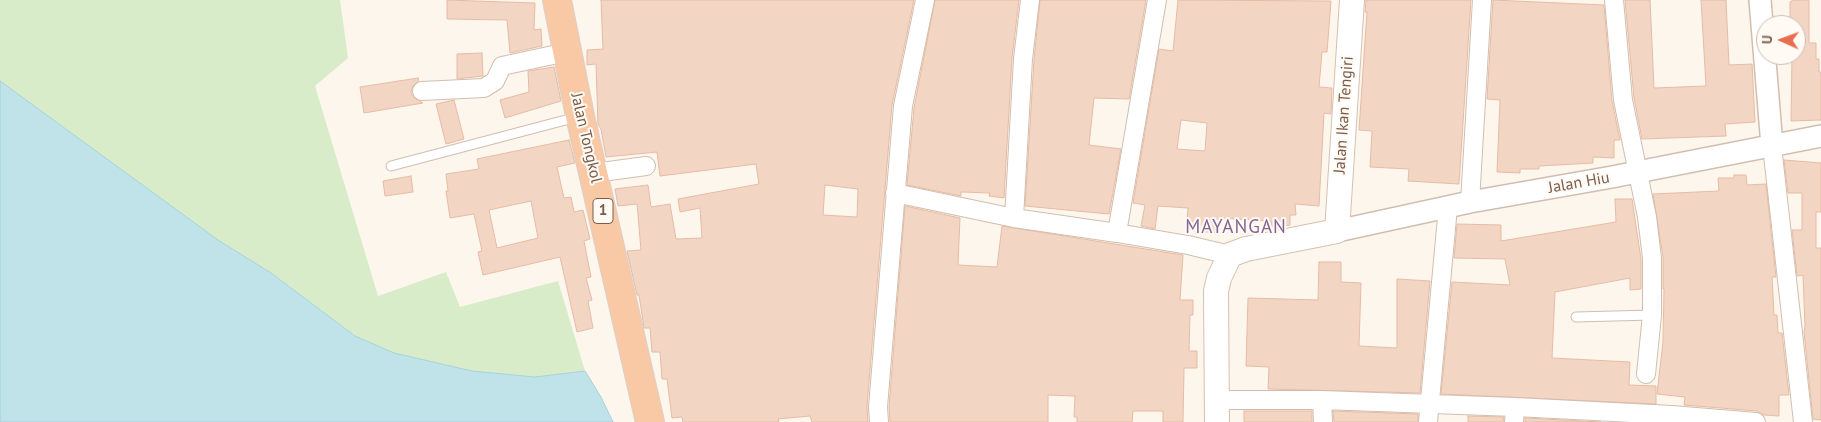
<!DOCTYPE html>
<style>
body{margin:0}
#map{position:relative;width:1821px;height:422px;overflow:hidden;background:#fdf6ec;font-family:"PT Sans",sans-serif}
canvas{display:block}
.north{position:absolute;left:1756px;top:15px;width:50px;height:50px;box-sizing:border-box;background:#fffaf3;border:1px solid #cabbb1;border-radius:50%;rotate:272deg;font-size:14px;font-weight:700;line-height:20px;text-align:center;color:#7a5c4d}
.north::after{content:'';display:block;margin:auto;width:18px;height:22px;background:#e76f51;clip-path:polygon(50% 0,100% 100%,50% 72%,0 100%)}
</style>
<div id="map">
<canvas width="1821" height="422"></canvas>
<div class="north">U</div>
</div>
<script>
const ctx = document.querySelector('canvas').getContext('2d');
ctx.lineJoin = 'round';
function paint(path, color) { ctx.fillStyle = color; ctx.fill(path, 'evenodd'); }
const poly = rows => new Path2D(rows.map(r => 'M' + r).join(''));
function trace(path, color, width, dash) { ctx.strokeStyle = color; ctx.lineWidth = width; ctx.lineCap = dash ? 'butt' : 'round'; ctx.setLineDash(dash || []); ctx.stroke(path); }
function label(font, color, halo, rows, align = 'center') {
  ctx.font = font + ' "PT Sans",sans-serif'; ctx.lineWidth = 4; ctx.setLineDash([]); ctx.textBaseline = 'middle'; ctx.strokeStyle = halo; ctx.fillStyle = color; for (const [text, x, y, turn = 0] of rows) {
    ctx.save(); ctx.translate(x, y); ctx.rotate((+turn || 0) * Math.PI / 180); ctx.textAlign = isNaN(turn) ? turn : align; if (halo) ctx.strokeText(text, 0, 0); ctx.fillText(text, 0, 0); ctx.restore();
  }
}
paint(poly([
 [0,0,340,0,348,58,315,86,378,296,446,272,460,307,558,281,585,371,535,377,472,371,394,353,355,336,271,273,218,240,0,81]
]), '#d8ecc9');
const water = poly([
 [0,81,218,240,271,273,355,336,394,353,472,371,535,377,585,371,601,397,613,422,0,422,0,81]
]);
paint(water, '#bfe3e8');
trace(water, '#a5d3da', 1);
const building = poly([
 [447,0,535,3,534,30,541,29,542,46,510,53,507,20,447,19,447,0],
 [601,0,914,0,892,105,867,406,868,422,812,422,810,416,778,419,779,422,683,422,682,417,672,418,667,379,662,379,660,352,652,352,650,328,644,328,639,295,637,295,627,251,641,250,637,204,618,206,615,189,648,185,651,207,670,204,676,239,702,238,700,208,680,212,678,199,759,184,756,164,660,176,657,152,606,157,601,129,598,125,596,64,587,65,587,50,603,49,601,0],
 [825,185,858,189,857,217,823,215,825,185],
 [935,0,1019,0,1012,58,1004,198,989,196,990,193,961,192,961,196,907,185,914,108,935,0],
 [1040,0,1146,0,1129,99,1094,98,1089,145,1121,149,1109,214,1025,206,1034,60,1040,0],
 [1178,0,1331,1,1327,52,1322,52,1319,87,1332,88,1331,114,1324,113,1319,206,1295,204,1296,215,1290,215,1290,225,1272,227,1271,221,1220,218,1219,233,1186,230,1188,208,1158,206,1155,229,1141,226,1145,205,1133,203,1159,49,1173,51,1178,0],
 [1181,120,1207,123,1205,151,1177,149,1181,120],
 [1366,0,1471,0,1459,184,1408,181,1409,169,1370,167,1372,131,1359,130,1367,12,1365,12,1366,0],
 [1493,0,1604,5,1612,101,1620,140,1614,140,1614,158,1593,157,1593,163,1539,166,1539,169,1520,169,1520,173,1497,172,1500,100,1487,99,1493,0],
 [1625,0,1650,0,1654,88,1706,86,1701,0,1726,0,1729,65,1752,64,1755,122,1725,124,1726,136,1642,139,1634,98,1625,0],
 [1793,0,1809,0,1809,43,1816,43,1816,59,1819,59,1819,72,1821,72,1821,120,1791,121,1792,55,1796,55,1796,25,1790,23,1790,2,1793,0],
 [482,53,483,76,457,79,457,54,482,53],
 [554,67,561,101,505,118,500,100,529,92,528,71,554,67],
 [418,78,419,81,413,86,411,92,413,97,423,103,364,113,360,87,418,78],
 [454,100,464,139,446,144,436,104,454,100],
 [569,140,575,163,557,167,564,198,571,197,574,212,583,210,590,239,584,241,591,277,586,278,592,300,588,301,593,328,577,332,560,257,483,275,478,252,482,251,474,214,450,218,446,191,448,191,446,174,479,169,477,159,569,140],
 [531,201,538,238,497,248,489,210,531,201],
 [1784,160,1821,163,1821,212,1816,212,1816,248,1821,248,1821,420,1813,419,1804,332,1805,326,1803,275,1797,276,1792,230,1802,230,1802,193,1788,193,1784,160],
 [1734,175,1746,175,1747,185,1766,184,1776,277,1772,277,1774,315,1777,315,1778,333,1782,333,1789,395,1779,395,1779,416,1764,415,1757,411,1684,405,1685,397,1657,394,1663,342,1664,289,1663,289,1663,257,1653,194,1719,191,1718,178,1734,178,1734,175],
 [411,176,413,192,385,196,383,181,411,176],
 [1615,199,1632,199,1641,259,1641,289,1630,290,1630,278,1555,292,1552,358,1630,362,1629,385,1656,386,1656,404,1441,394,1452,282,1510,285,1505,259,1454,258,1457,224,1501,225,1501,241,1616,222,1615,199],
 [905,206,960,218,958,265,997,267,1002,226,1183,255,1180,300,1193,300,1193,315,1190,315,1189,351,1197,351,1197,368,1184,368,1183,422,1163,422,1163,411,1133,411,1132,422,1077,422,1077,417,1074,417,1075,396,1048,395,1048,422,890,422,889,407,905,206],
 [1319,262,1341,262,1341,282,1361,283,1359,346,1397,348,1397,279,1430,281,1420,393,1268,389,1269,367,1246,366,1248,298,1318,300,1319,262],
 [1244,411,1312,411,1312,422,1244,422,1244,411],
 [1333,411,1418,414,1418,422,1334,422,1333,411],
 [1468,416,1504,417,1503,422,1468,422,1468,416],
 [1525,418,1601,422,1525,422,1525,418]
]);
paint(building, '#f3d5c3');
trace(building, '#e6bba3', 1);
const service = poly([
 [391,166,577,117],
 [1576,317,1652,315]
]);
const minor = poly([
 [1614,0,1623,100,1647,217,1652,258,1652,315,1646,374],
 [422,91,484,88,495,81,502,66,567,52],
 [1772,146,1803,422],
 [594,173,646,166],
 [895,193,1014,218,1117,233,1188,245,1230,255],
 [1470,202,1482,0],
 [1014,218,1023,59,1030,0],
 [1117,233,1157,0],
 [1216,400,1322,400,1515,407,1672,415,1756,422],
 [1322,400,1323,422],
 [879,422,878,407,903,106,925,0],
 [1428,422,1448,207],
 [1514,422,1515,407]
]);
const tertiary = poly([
 [1760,0,1772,146],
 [1337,231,1470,202,1612,177,1821,136]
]);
const secondary = poly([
 [1217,422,1216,291,1219,278,1230,255,1246,249,1337,231,1352,0]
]);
const trunk = poly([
 [557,0,580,116,650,422]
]);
trace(service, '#d1beb0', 11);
trace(minor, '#d1beb0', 20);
trace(tertiary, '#d1beb0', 24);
trace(secondary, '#d6c0b0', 26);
trace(trunk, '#dad1cd', 30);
trace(service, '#fff', 9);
trace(minor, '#fff', 18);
trace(tertiary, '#fff', 21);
trace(secondary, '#fff', 24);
trace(trunk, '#f9c8a4', 28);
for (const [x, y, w] of [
 [603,211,20]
]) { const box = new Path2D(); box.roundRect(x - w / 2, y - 12.5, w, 25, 4); ctx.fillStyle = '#fffaf3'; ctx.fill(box); trace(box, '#7a5c4d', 1); }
label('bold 15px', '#7a5c4d', null, [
 ["1",603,211]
]);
label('16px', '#7a5c4d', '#fffaf3', [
 ["Jalan Ikan Tengiri",1344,115,-86],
 ["Jalan Tongkol",586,138,77],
 ["Jalan Hiu",1579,183,-10]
]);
ctx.letterSpacing = '1px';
label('19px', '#846695', '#fffaf3', [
 ["MAYANGAN",1236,228]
]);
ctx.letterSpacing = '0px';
</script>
